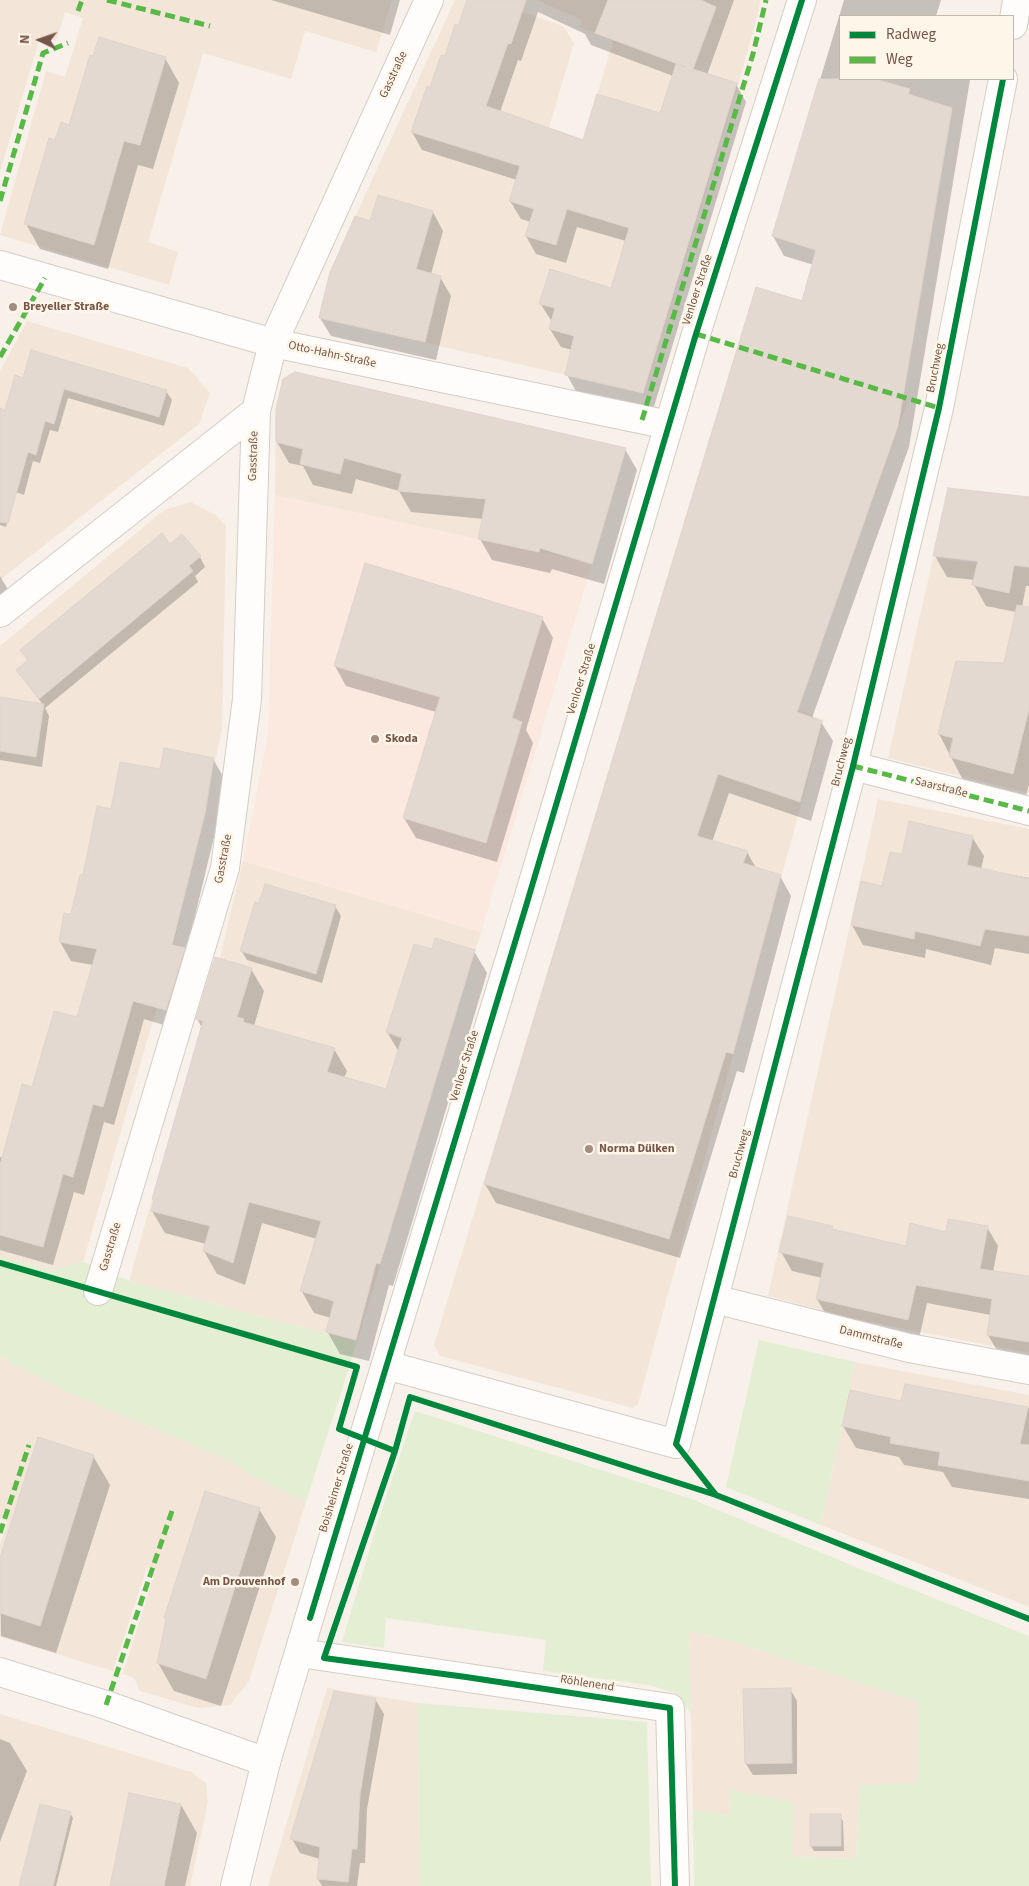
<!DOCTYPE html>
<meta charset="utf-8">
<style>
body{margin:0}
#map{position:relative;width:1029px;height:1886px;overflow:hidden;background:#f7f1e9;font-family:"Source Sans 3",sans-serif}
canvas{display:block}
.legend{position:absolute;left:839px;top:15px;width:175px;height:65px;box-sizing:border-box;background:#fff6ea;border:1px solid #c8b6a9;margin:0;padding:6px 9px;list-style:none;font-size:15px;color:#765648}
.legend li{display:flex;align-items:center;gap:10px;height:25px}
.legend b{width:25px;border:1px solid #c8b6a9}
.north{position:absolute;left:15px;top:15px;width:50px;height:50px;-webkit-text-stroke:4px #fff6ea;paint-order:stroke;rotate:273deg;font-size:14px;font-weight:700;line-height:20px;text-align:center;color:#765648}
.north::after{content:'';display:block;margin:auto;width:18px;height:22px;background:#765648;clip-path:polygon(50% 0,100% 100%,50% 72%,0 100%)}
</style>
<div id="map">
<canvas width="1029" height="1886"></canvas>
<ul class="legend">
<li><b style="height:6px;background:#00873e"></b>Radweg</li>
<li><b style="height:6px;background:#58b947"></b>Weg</li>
</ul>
<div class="north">N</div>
</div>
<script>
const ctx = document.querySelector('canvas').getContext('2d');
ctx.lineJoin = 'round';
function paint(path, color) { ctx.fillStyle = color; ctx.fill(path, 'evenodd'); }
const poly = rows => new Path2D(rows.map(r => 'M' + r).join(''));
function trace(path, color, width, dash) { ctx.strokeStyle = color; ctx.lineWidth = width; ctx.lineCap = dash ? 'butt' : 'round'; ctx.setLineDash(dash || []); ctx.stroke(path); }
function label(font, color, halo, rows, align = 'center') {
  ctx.font = font + ' "Source Sans 3",sans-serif'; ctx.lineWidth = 5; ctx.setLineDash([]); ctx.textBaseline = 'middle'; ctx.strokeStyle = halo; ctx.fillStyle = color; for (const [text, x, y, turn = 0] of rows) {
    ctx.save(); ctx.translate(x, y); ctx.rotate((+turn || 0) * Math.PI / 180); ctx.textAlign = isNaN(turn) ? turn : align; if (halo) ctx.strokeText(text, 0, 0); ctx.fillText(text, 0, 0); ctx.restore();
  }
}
paint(poly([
 [0,0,392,0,376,52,305,31,291,79,203,53,148,242,178,252,169,285,0,235,46,71,65,77,83,18,65,12,56,41,40,37,0,172],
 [455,0,491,0,563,26,574,43,549,127,583,139,614,40,579,27,582,20,537,0,760,0,759,10,739,82,644,393,318,318,329,273],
 [27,321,188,368,210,393,199,424,0,580,0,371],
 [736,350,908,401,798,710,824,720,638,1404,633,1408,440,1356,434,1345],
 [295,372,626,448,592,564,275,495,276,409,282,379],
 [191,502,216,515,226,526,222,730,170,962,83,1262,53,1270,0,1256,0,646,164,510],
 [933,558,1029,568,1029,793,888,758],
 [878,799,1029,829,1029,1353,859,1320,768,1296],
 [243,861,481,932,357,1342,129,1281,220,958],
 [0,1357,72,1394,231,1461,247,1473,306,1502,249,1681,230,1705,198,1708,140,1691,134,1678,123,1674,156,1569,147,1567,113,1671,0,1637,0,1545,8,1522,0,1519],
 [855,1362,1029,1395,1029,1607,821,1525],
 [689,1631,738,1643,918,1702,918,1784,860,1785,856,1859,792,1857,792,1802,730,1790,729,1816,693,1810],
 [327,1688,418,1703,419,1886,268,1886],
 [0,1714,191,1772,206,1783,208,1802,190,1886,0,1886]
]), '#f3e6d9');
paint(poly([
 [275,495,592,564,481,932,243,861,268,735]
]), '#fbe8df');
paint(poly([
 [0,1256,52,1270,83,1262,129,1281,357,1342,306,1502,247,1473,231,1461,72,1394,0,1357],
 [759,1340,855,1362,821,1525,726,1487],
 [415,1411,689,1498,858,1568,1029,1636,1029,1886,694,1886,693,1810,729,1816,730,1790,793,1802,792,1857,856,1859,860,1785,918,1783,918,1702,738,1643,689,1631,691,1714,676,1693,649,1685,543,1671,546,1640,386,1618,384,1648,342,1642,380,1515],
 [418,1703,647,1722,651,1886,419,1886]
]), '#e4eed3');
paint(poly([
 [271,0,400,0,390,35],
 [468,0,734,0,707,75,736,84,746,102,653,410,577,393,567,375,572,350,561,347,550,329,552,322,540,303,612,289,626,241,577,227,566,263,536,254,526,236,531,222,521,219,510,201,517,180,422,150,412,132,459,27],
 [538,12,585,34,591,45,673,76,661,115,584,141,500,112,518,60,521,61],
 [844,0,941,0,936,16,840,16,840,79,970,80,909,447,812,718,821,722,833,741,811,821,729,793,712,842,747,852,756,868,780,876,791,896,744,1073,737,1071,680,1258,496,1203,485,1184,803,302,814,265,784,256,773,236],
 [165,58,179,83,153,169,138,165,108,269,40,249,26,224,56,141,70,126],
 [379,197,433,212,443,231,431,274,440,277,451,296,436,360,331,336,320,318,371,223],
 [24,379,166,391,172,400,164,426,68,398,58,432,50,430,40,463,33,461,24,495,16,492,6,527,0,525,0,410,6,411],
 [277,442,625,449,637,470,604,584,552,569,550,573,492,560,480,539,484,519,411,512,399,491,356,479,352,494,313,485,303,466,289,463],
 [949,489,1029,498,1029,586,1026,586,1021,613,986,606,974,585,975,580,947,577,935,556],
 [170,546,200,557,205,567,195,576,198,582,45,708,49,716,42,767,0,760,0,698,43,705,18,670,28,661,22,650],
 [0,576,16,603,0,615],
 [542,618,553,638,526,730,533,743,497,862,416,838,404,818,436,712,346,686,335,666],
 [1029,654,1029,784,1026,796,963,780,939,734,957,662,1005,665],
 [213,759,224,778,215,833,186,953,177,1029,144,1019,114,1125,104,1122,84,1195,74,1192,53,1265,0,1250,0,1157,3,1158,33,1088,78,1019,93,965,71,961,60,942,72,916,84,877,112,811,161,770],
 [972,837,984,856,981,869,1029,878,1029,954,995,948,991,965,926,949,925,958,863,945,852,925,883,888,903,856],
 [335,906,341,916,322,983,247,960,241,950],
 [432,950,474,951,487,973,393,1286,389,1285,369,1361,340,1354,327,1331,331,1318,314,1313,301,1290,317,1239,262,1223,245,1285,217,1274,204,1251,206,1244,165,1233,152,1211,202,1028,197,1019,251,969,264,991,254,1026,334,1049,347,1071,344,1078,387,1090,399,1052,387,1032],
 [832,1227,834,1231,907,1247,947,1233,987,1227,998,1246,993,1272,1029,1277,1029,1359,999,1354,988,1335,991,1315,927,1303,919,1339,828,1318,817,1299,822,1278,792,1271,781,1252],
 [906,1385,1029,1408,1029,1499,952,1487,943,1472,904,1465,899,1457,856,1448,843,1426,902,1403],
 [93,1456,110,1485,56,1653,1,1636,0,1562],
 [259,1509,276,1537,221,1706,174,1691,158,1663,167,1621,165,1618],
 [790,1689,797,1701,797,1774,753,1775,746,1764],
 [375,1699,384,1714,367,1809,365,1863,360,1863,357,1886,322,1886,318,1879,320,1859,300,1853,292,1839],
 [0,1739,10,1743,27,1771,0,1842],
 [181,1805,197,1833,185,1886,111,1886],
 [70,1813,73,1818,56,1886,21,1886],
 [840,1816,843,1821,844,1851,814,1851,811,1846]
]), '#0003');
const building = poly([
 [467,0,526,0,511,44,508,43,486,106,583,140,597,94,660,113,676,64,686,67,595,33,608,0,701,0,716,7,693,69,737,83,643,393,565,375,574,336,549,329,555,308,539,304,550,269,611,288,629,228,567,209,556,245,525,236,534,209,509,201,520,166,411,132,427,86,430,87,441,55,445,56,455,24,458,26,467,0],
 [99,37,166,57,140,145,124,141,94,245,24,224,49,138,55,140,61,122,69,125,90,55,93,56,99,37],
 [819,79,875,79,910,89,908,94,952,108,898,426,797,712,822,721,800,802,718,774,697,836,748,851,743,863,781,875,733,1054,726,1052,669,1239,484,1184,756,287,802,301,816,250,772,236,819,79],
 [378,195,433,211,416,269,441,276,425,342,319,318,330,273,355,216,370,221,378,195],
 [31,350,167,390,159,417,64,389,54,424,45,421,36,455,28,452,8,523,0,522,0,408,5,410,15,375,23,378,31,350],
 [295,372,626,448,592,564,540,548,539,552,478,539,486,499,398,491,402,474,344,458,340,474,300,464,303,449,276,442,276,409,283,379,295,372],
 [948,488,1029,497,1029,567,1014,565,1009,593,972,585,978,561,933,556,948,488],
 [162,533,170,544,182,534,201,556,189,566,193,571,39,699,16,670,28,660,20,650,162,533],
 [365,563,543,617,512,718,522,722,486,843,403,818,440,697,334,666,365,563],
 [1017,605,1029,607,1029,709,1013,774,949,757,953,738,938,734,956,661,1004,663,1017,605],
 [0,697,44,704,36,757,0,751,0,697],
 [164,748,214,758,205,813,172,945,185,948,166,1010,133,1001,103,1107,93,1104,73,1177,63,1174,43,1247,0,1235,0,1165,22,1084,32,1087,54,1011,77,1017,97,949,59,942,64,913,71,914,80,875,83,875,97,806,111,809,120,762,160,769,164,748],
 [909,821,973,836,967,865,1029,879,1029,936,985,929,980,946,915,931,914,939,851,925,861,881,882,886,890,852,902,854,909,821],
 [265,884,336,905,316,974,240,951,255,902,259,903,265,884],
 [435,938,475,950,380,1264,376,1263,356,1340,326,1332,334,1301,300,1291,321,1221,249,1202,233,1263,203,1251,210,1226,151,1211,154,1200,152,1199,203,1021,196,1019,215,957,252,968,237,1017,244,1019,243,1022,335,1048,327,1072,386,1089,402,1038,386,1032,414,944,432,949,435,938],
 [788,1216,833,1226,832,1229,906,1246,910,1223,946,1232,948,1219,988,1226,980,1269,1029,1276,1029,1342,987,1335,992,1299,916,1285,908,1320,816,1299,824,1263,779,1252,788,1216],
 [905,1384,1028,1407,1020,1444,1029,1445,1029,1481,938,1465,940,1452,890,1443,891,1437,842,1426,850,1390,901,1401,905,1384],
 [38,1437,94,1455,40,1626,0,1613,0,1558,38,1437],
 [205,1491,260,1508,206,1679,157,1663,166,1619,164,1618,205,1491],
 [791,1688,792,1763,745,1764,743,1689,791,1688],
 [334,1691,376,1698,360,1794,357,1849,352,1849,348,1882,317,1879,320,1847,290,1839,334,1691],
 [129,1793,181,1804,164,1886,110,1886,129,1793],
 [40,1804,71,1812,53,1886,19,1886,40,1804],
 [810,1814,841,1814,841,1846,810,1846,810,1814]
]);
paint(building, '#e4d9d1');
trace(building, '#e0d3cb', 1);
const minor = poly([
 [1013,25,1017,0],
 [0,265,273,343,669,425],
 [0,613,256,411,273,343,429,0],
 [853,766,1029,811],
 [98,1291,225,868,247,699,256,411],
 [714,1299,909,1348,1029,1370],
 [386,1365,676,1444,853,766,939,408,1003,79],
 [300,1653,670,1708,675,1886],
 [0,1672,106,1705,266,1762]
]);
const secondary = poly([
 [235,1886,266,1762,363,1439,526,906,696,334,802,0]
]);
trace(minor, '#d6ccc6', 30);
trace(secondary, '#d6ccc6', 30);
trace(minor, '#fefdfc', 28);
trace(secondary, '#fefdfc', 28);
trace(poly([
 [107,0,210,26],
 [78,11,82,0],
 [0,201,43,53,68,43],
 [696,334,939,408],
 [0,357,45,278],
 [642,420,753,54,766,0],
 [853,766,1029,811],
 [0,1533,29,1445],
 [106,1705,172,1511]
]), '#58b947', 5, [10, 5]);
trace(poly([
 [0,1263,357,1367,339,1429,395,1451],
 [716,1495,676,1444,853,766,939,408,1003,79],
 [310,1618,526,906,696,334,802,0],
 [675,1886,670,1708,466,1677,324,1658,395,1451,410,1397,716,1495,1029,1619]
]), '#00873e', 6);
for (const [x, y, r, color] of [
 [13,307,5,"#a38c80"],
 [375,739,5,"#a38c80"],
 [589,1149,5,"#a38c80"],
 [295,1582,5,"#a38c80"]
]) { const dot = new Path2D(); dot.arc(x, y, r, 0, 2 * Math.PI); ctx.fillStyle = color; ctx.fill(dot); trace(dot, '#fff6ea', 2); }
label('12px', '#765648', '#fff6ea', [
 ["Gasstraße",394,75,-65],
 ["Venloer Straße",698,290,-72],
 ["Otto-Hahn-Straße",332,355,12],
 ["Bruchweg",936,368,-79],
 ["Gasstraße",254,456,-88],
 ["Venloer Straße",582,679,-73],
 ["Bruchweg",842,762,-76],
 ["Saarstraße",941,788,14],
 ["Gasstraße",224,859,-79],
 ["Venloer Straße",465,1066,-73],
 ["Bruchweg",740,1154,-75],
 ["Gasstraße",111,1247,-73],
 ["Dammstraße",871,1338,14],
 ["Boisheimer Straße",337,1488,-73],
 ["Röhlenend",587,1684,9]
]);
label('bold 12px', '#765648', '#fff6ea', [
 ["Breyeller Straße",23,307],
 ["Skoda",385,739],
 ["Norma Dülken",599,1149],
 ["Am Drouvenhof",285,1582,"right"]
], 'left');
</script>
